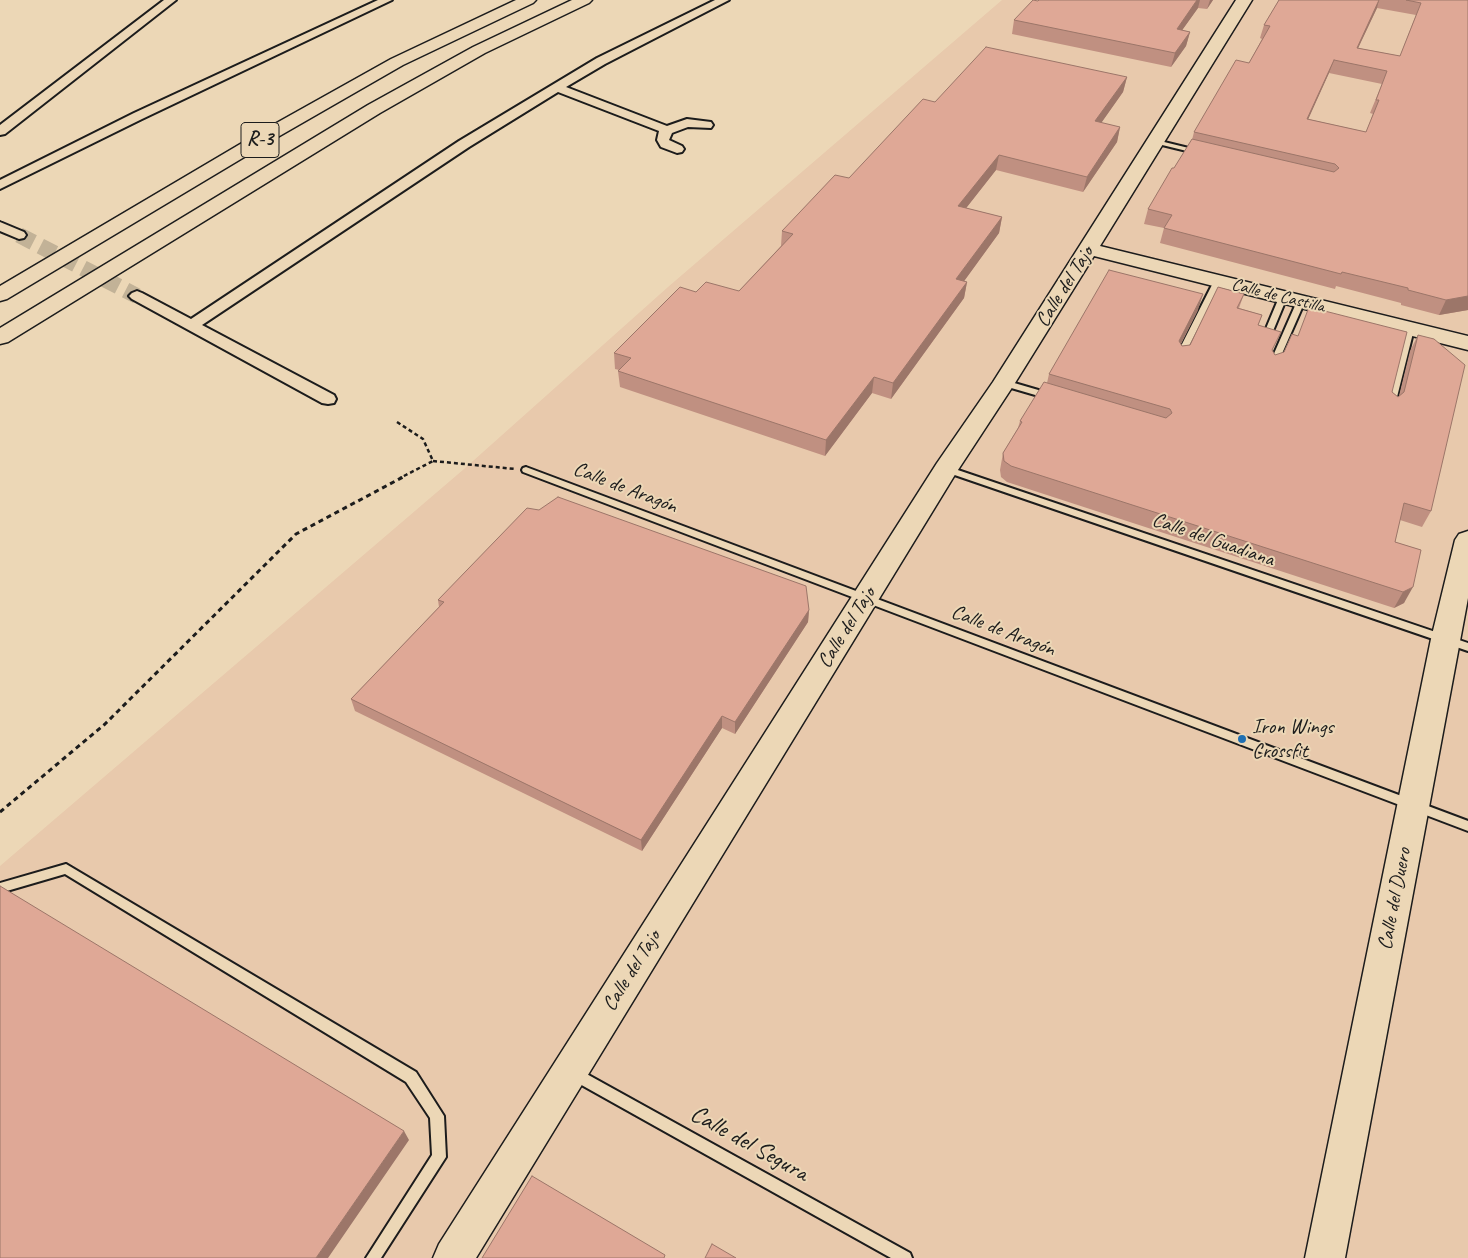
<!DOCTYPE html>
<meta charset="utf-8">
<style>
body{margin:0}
canvas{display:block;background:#ecd7b6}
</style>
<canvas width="1468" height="1258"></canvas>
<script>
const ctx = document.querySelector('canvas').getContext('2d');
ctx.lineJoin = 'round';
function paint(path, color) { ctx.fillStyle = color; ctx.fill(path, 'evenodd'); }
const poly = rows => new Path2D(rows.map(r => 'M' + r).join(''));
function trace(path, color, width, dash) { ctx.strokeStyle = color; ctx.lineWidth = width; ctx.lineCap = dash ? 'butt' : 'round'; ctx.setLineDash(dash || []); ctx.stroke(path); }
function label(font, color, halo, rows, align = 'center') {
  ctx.font = font + ' Caveat,sans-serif'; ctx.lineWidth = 4; ctx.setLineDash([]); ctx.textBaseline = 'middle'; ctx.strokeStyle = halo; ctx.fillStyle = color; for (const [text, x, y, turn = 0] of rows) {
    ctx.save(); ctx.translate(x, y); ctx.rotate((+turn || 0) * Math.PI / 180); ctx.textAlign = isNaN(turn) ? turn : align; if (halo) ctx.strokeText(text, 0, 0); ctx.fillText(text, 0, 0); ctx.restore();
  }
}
paint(poly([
 [1002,0,1468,0,1468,1258,0,1258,0,866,464,469,668,287]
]), '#e8c9ac');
trace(poly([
 [19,235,137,296]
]), '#c2b297', 16, [16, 8]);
const lane = poly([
 [1156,140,1201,151,1202,152,1199,154,1154,143,1153,142,1156,140],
 [1215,279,1218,279,1222,281,1184,356,1183,358,1177,358,1176,356,1215,279],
 [1280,295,1286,295,1287,297,1273,331,1269,333,1266,333,1265,331,1280,295],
 [1298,299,1301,299,1305,301,1277,365,1273,367,1270,367,1269,365,1298,299],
 [1407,327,1410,327,1414,329,1395,405,1391,408,1387,405,1407,327],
 [1004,380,1052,394,1053,396,1049,399,1001,385,1000,383,1004,380],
 [946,466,1468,643,1468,651,943,471,942,469,943,467,946,466],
 [526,467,1468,821,1468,831,523,472,522,470,523,468,526,467],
 [66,864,416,1072,444,1116,446,1157,381,1258,366,1258,432,1155,430,1118,406,1082,65,874,0,893,0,883,66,864],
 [574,1067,910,1253,912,1258,891,1258,569,1078,567,1073,569,1068,574,1067]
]);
const street = poly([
 [164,0,176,0,5,134,0,135,0,125,164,0],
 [378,0,392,0,142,119,0,189,0,180,134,113,378,0],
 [715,0,729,0,605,64,566,87,667,126,687,119,711,122,713,125,711,128,688,127,672,133,669,140,682,146,684,149,682,152,677,153,661,147,657,140,659,131,558,92,469,147,202,325,334,395,336,399,334,403,328,404,322,403,132,299,129,296,132,293,137,291,142,293,191,319,459,141,597,58,715,0],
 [0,222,24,232,26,235,24,238,19,239,0,231,0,222]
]);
const secondary = poly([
 [1236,0,1252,0,1100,246,1468,336,1468,350,1094,256,1015,383,956,473,476,1258,433,1258,439,1244,937,463,993,382,1236,0],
 [1468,531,1468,598,1345,1258,1305,1258,1431,639,1455,540,1459,534,1468,531]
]);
const highway = poly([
 [516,0,536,0,533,3,403,65,276,138,7,299,0,301,0,286,264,130,391,59,516,0],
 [572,0,592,0,589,3,485,53,380,113,8,342,0,344,0,328,368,105,473,47,572,0]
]);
trace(lane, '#1c1c1c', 4);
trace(street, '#1c1c1c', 4);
trace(secondary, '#1c1c1c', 3);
trace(highway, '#1c1c1c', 3);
trace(poly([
 [397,422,423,439,433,461,400,478],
 [433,461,515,469]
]), '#1c1c1c', 2.5, [4, 3]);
trace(poly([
 [0,812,105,724,296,534,403,477]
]), '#1c1c1c', 3, [5, 4]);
paint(lane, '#ecd7b6');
paint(street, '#ecd7b6');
paint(secondary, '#ecd7b6');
paint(highway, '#ecd7b6');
paint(poly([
 [1039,0,1213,0,1207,9,1198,8,1182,30,1190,32,1186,46,1171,67,1012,34,1014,20],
 [1279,0,1468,0,1468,310,1439,315,1401,305,1401,303,1336,286,1335,289,1160,243,1164,228,1144,224,1148,209,1192,140,1194,132,1249,63,1262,39,1260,38,1264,25],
 [1377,8,1416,15,1400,56,1358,48],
 [1329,73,1382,84,1370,113,1373,114,1366,132,1308,119],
 [1127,77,1123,92,1101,123,1120,127,1117,142,1083,192,996,170,966,208,1002,217,999,233,964,281,967,282,964,298,891,399,872,393,825,456,620,387,618,371,619,370,615,369,614,353,696,292,739,291,781,246,782,231,849,178,935,102],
 [1244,294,1239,308,1262,315,1258,326,1275,355,1392,392,1398,397,1399,396,1410,351,1418,335,1431,511,1422,527,1400,520,1395,542,1421,550,1404,603,1394,608,1007,482,1001,477,1000,470,1003,453,1018,428,1020,421,1047,383,1049,374,1198,310,1181,344,1182,346,1190,345],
 [438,600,809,610,808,622,735,734,722,728,642,851,355,711,351,699,439,607]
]), '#c09081');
paint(poly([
 [1197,0,1200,0,1198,8,1173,43,1177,29],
 [1210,0,1213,0,1207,9],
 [1379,0,1377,8,1352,61,1357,48],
 [1190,32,1186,46,1171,67,1175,53],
 [1334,60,1329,73,1302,133,1307,119],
 [1127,77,1123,92,1092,136,1095,121],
 [1120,127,1117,142,1083,192,1087,177],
 [999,155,996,170,956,221,958,206],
 [1002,217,999,233,954,295,956,279],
 [967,282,964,298,891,399,893,383],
 [1203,294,1198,310,1174,357,1179,341],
 [1468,296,1468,310,1439,315,1446,300],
 [874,377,872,393,825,456,826,440],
 [1413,587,1404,603,1394,608,1403,592],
 [809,610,808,622,735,734,735,722],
 [722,716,722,728,642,851,641,840],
 [404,1131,409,1140,328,1258,316,1258]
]), '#9c7669');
const building = poly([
 [1033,0,1038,1,1039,0,1197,0,1177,29,1190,32,1175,53,1014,20,1033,0],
 [1279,0,1379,0,1357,48,1400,56,1421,3,1406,0,1468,0,1468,296,1446,300,1408,290,1408,288,1342,272,1341,274,1164,228,1172,215,1148,209,1172,168,1174,168,1192,139,1334,172,1339,168,1335,164,1194,132,1236,60,1249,63,1270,26,1264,25,1279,0],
 [1334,60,1387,71,1376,100,1379,100,1366,132,1307,119,1334,60],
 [986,47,1127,77,1095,121,1120,127,1087,177,999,155,958,206,1002,217,956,279,967,282,893,383,874,377,826,440,618,371,631,358,614,353,680,287,696,292,706,282,739,291,793,234,782,231,835,175,849,178,923,99,935,102,986,47],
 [1109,270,1203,294,1179,341,1182,346,1190,345,1218,287,1244,294,1237,308,1262,315,1258,325,1281,332,1272,350,1275,355,1284,352,1292,334,1298,336,1309,307,1407,332,1392,392,1398,397,1404,392,1418,335,1434,339,1465,365,1431,511,1404,503,1395,542,1421,550,1413,587,1403,592,1011,466,1004,461,1003,453,1022,422,1020,421,1044,382,1166,418,1172,413,1170,409,1049,374,1109,270],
 [558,497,806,586,809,610,735,722,722,716,641,840,351,699,444,602,438,600,527,508,539,510,558,497],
 [0,886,404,1131,316,1258,0,1258,0,886],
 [532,1176,665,1255,664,1258,482,1258,532,1176],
 [712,1244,736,1258,705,1258,712,1244]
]);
paint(building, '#dfa896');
trace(building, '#9c7669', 1);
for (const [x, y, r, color] of [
 [1242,739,5,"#1f6fb2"]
]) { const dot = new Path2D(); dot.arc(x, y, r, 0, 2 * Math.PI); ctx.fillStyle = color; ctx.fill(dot); trace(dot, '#ecd7b6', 2); }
label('18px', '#1c1c1c', '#ecd7b6', [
 ["Calle de Castilla",1278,296,14]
]);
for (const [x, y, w] of [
 [260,140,38]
]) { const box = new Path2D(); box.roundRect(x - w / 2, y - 17.5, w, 35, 4); ctx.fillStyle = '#ecd7b6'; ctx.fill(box); trace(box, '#1c1c1c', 1); }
label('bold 20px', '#1c1c1c', null, [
 ["R-3",260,140]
]);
label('21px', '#1c1c1c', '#ecd7b6', [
 ["Calle del Tajo",1065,287,-58],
 ["Calle de Aragón",625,488,21],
 ["Calle del Guadiana",1213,540,19],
 ["Calle del Tajo",847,628,-58],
 ["Calle de Aragón",1003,631,21],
 ["Calle del Duero",1395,899,-79],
 ["Calle del Tajo",632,971,-58]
]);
label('21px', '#1c1c1c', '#ecd7b6', [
 ["Iron Wings",1252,727],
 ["Crossfit",1252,751]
], 'left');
label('25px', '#1c1c1c', '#ecd7b6', [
 ["Calle del Segura",749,1144,29]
]);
</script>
